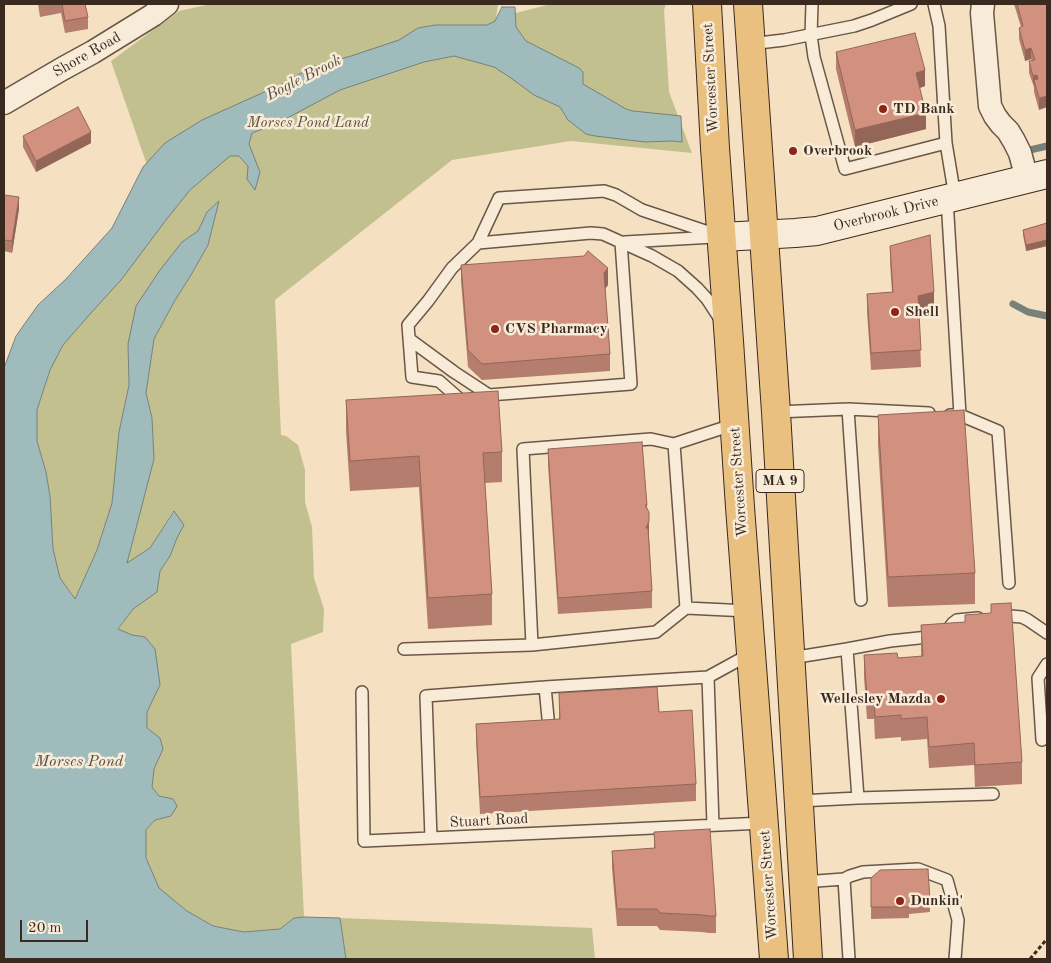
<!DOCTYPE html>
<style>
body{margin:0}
#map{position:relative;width:1051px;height:963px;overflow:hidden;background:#f5e0c1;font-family:"Old Standard TT",serif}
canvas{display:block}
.frame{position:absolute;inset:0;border:5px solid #3a291e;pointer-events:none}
.scale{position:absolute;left:20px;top:920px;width:68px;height:22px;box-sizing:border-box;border:2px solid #3a291e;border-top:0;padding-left:6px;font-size:15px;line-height:18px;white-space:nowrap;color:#3a291e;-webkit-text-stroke:4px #f8ebd7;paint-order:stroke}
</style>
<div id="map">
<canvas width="1051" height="963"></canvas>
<div class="frame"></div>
<div class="scale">20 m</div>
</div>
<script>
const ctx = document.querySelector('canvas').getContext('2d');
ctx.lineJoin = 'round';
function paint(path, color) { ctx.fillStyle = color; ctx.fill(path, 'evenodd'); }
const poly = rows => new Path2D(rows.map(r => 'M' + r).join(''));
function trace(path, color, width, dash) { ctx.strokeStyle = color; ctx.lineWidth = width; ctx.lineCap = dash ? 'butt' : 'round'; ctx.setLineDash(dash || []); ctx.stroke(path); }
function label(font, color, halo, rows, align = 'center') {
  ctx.font = font + ' "Old Standard TT",serif'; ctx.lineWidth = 5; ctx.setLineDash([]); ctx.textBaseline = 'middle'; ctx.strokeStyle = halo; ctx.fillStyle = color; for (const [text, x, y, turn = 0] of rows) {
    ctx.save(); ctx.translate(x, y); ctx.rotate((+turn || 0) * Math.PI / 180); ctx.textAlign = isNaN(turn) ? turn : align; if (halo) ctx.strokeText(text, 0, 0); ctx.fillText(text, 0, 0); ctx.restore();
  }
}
paint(poly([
 [211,4,498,4,496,18,551,4,666,4,664,10,669,92,692,153,571,141,452,160,275,300,281,435,286,436,298,445,305,470,305,502,312,527,314,578,324,609,323,632,291,644,304,917,294,918,280,929,244,932,213,926,187,911,158,888,146,858,146,831,155,820,171,816,173,799,159,796,152,787,154,769,163,749,160,738,147,728,147,712,160,685,145,637,132,635,118,630,133,609,156,592,160,571,170,556,177,538,184,525,173,511,150,548,126,564,154,459,152,418,146,393,154,339,174,302,191,275,208,245,218,202,207,212,198,231,182,242,128,344,129,385,119,432,112,503,97,550,75,599,60,578,53,549,50,496,46,472,37,441,37,410,50,370,63,345,166,220,111,61,179,11],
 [340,918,592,928,595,959,346,959]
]), '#c2c08e');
const water = poly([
 [502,7,515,7,516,27,526,41,579,68,583,72,583,84,626,109,633,111,681,116,682,142,672,141,645,142,595,136,586,134,568,120,560,107,534,95,511,78,494,67,454,56,424,62,340,90,276,124,252,133,249,144,260,172,255,190,247,179,248,166,239,156,230,156,190,190,166,220,121,280,90,314,63,345,50,370,37,410,37,441,46,472,50,496,53,549,60,578,75,599,97,550,112,503,119,432,129,385,128,344,136,306,160,270,182,242,198,231,207,212,219,201,208,245,191,275,174,302,154,339,146,393,152,418,154,459,127,563,150,548,174,511,184,525,177,538,170,556,160,571,157,592,133,609,118,629,132,635,145,637,155,649,160,685,147,712,147,728,160,738,163,749,154,769,152,787,159,796,173,799,177,806,171,816,155,820,146,830,146,858,159,888,187,911,213,926,244,932,280,929,294,918,304,917,340,918,346,959,4,959,4,368,16,336,38,305,66,279,112,228,143,167,165,143,202,120,280,85,312,67,351,56,399,40,418,28,435,25,487,25,495,21,502,7]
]);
paint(water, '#9fbbbb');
trace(water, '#77817c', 1);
trace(poly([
 [1030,150,1047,146],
 [1013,304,1028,312,1047,316]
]), '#77817c', 7);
const lane = poly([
 [812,4,811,35,814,57,845,169,946,143],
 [934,4,939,26,946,143,955,197],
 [750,44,784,40,854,26,872,20,911,4],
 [947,199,960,415],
 [625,242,714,237],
 [478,243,591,233,603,234,652,256,678,271,697,288,707,299,720,319],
 [409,339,454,372,489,395],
 [484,397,489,395,631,384,621,242],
 [464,403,439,381,412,377,408,325,428,301,452,268,478,243,499,198,604,191,616,195,642,210,720,236],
 [848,409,861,600],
 [776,412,848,409,929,413],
 [950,415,960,415,998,431,1009,583],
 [674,444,686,608],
 [996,617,1010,616,1022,617,1028,620,1047,633],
 [532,645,523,449,651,439,674,444,735,424],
 [404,649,532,645,656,632,686,608,748,611],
 [847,649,890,641,938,636,946,632,953,623,957,620,978,618],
 [791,658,847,649,858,798,799,801],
 [545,687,548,718],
 [362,692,364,841,764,823],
 [1042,740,1038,678,1047,664],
 [858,798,993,794],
 [713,825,708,677,750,654],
 [431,838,426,696,545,687,708,677],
 [844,879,849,959],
 [803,882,844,879,850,876,863,872,918,869,947,880,958,920,955,959]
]);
const street = poly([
 [983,4,982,13,990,106,995,116,1001,124,1008,131,1014,141,1020,153,1027,179],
 [4,103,62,69,93,52,153,15,167,4]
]);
const secondary = poly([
 [722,237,795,233,817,231,1047,174]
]);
const highway = poly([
 [707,4,715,148,729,341,740,507,774,959],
 [748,4,776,412,808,959]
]);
trace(lane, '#695747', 14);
trace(street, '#695747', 25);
trace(secondary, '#3a291e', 30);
trace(highway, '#3a291e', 30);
trace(poly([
 [1030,959,1047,939]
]), '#3a291e', 3, [4, 2.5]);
trace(lane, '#f8ebd7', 11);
trace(street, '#f8ebd7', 22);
trace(secondary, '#f8ebd7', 28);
trace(highway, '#eac080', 28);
paint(poly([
 [38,4,85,4,88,17,88,29,65,33,61,13,40,17],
 [1014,4,1047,4,1039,110,1034,92,1034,87,1029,73,1029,61,1032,61,1031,59,1025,61,1019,39,1019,28,1021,27],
 [836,52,925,86,920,88,926,129,855,147,836,69],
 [23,136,91,143,36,172,23,147],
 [4,195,19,209,12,253,4,251],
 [1047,223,1047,246,1026,251,1023,235,1023,230],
 [890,246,934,308,919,313,921,367,871,370,867,311,867,294,892,292,890,263],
 [461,265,608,285,605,289,610,354,610,371,482,380,468,367,461,281],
 [346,400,502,452,502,482,485,483,492,594,492,625,428,629,419,487,350,491,346,431],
 [878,415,975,573,975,604,888,607,878,445],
 [548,449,647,505,649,534,649,538,652,591,652,608,558,614,548,465],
 [991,604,1022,762,1022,784,975,787,974,765,929,768,927,739,901,741,901,737,875,739,874,719,867,719,864,677,864,655,898,658,921,656,921,625,965,622,965,615,991,613],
 [559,693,659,712,696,784,696,801,480,814,476,741,476,724,559,719],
 [654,832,716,916,716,933,709,933,702,932,660,930,657,926,617,926,612,868,612,851,654,848],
 [871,878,930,901,930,912,909,914,909,918,871,919]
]), '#b57d6d');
paint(poly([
 [1031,48,1031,59,1025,61,1025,50],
 [925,70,925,86,916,89,916,73],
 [1037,75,1037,86,1034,80,1033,87,1033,76],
 [1047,96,1047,107,1039,110,1039,98],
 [926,113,926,129,855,147,855,130],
 [91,132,91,143,36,172,36,161],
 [19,197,19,209,12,253,12,241],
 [1047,240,1047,246,1026,251,1026,245],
 [608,268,608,285,604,290,604,273],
 [934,292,934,308,918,313,918,296],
 [649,517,649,537,646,545,646,528]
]), '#936659');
const building = poly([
 [62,4,85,4,88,17,65,21,62,4],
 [1017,4,1047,4,1047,96,1039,98,1034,80,1038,79,1037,75,1033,76,1029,61,1035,60,1031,48,1025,50,1019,28,1023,26,1017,4],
 [915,33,925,70,916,73,926,113,855,130,836,52,915,33],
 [78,107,91,132,36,161,23,136,78,107],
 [4,195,19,197,12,241,4,240,4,195],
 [1047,223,1047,240,1026,245,1023,230,1047,223],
 [930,235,934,292,918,296,921,350,871,353,867,294,893,292,890,246,930,235],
 [588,251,608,268,604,273,610,354,482,364,468,350,461,265,584,256,588,251],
 [498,391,502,452,483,453,492,594,428,598,419,456,350,461,346,400,498,391],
 [964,410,975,573,888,577,878,415,964,410],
 [642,442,647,505,645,505,649,512,649,521,646,528,648,528,652,591,558,598,548,449,642,442],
 [1011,603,1022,762,975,765,974,743,929,747,927,717,901,719,901,715,875,717,874,697,867,697,864,655,897,653,898,658,923,656,921,625,965,622,965,615,991,613,991,604,1011,603],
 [657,687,659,712,692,710,696,784,480,797,476,724,560,719,559,693,657,687],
 [710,829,716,916,709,916,702,915,660,913,657,909,617,909,612,851,655,848,654,832,710,829],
 [928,869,930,901,909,902,909,907,871,907,871,878,880,870,928,869]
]);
paint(building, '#d2917f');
trace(building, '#936659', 1);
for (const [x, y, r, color] of [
 [883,109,5,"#8f2418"],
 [793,151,5,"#8f2418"],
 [895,312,5,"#8f2418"],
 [495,329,5,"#8f2418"],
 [941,699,5,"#8f2418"],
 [900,901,5,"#8f2418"]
]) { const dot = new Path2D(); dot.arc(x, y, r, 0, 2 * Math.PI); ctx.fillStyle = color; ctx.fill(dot); trace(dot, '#f8ebd7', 2); }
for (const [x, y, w] of [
 [780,481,48]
]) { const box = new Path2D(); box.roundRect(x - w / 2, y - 11.5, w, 23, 4); ctx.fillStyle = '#f8ebd7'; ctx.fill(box); trace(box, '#3a291e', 1); }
label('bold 14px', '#3a291e', null, [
 ["MA 9",780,481]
]);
label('15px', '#3a291e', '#f8ebd7', [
 ["Shore Road",87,55,-30],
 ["Worcester Street",711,78,-93],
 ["Overbrook Drive",886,214,-14],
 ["Worcester Street",739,482,-94],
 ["Stuart Road",489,821,-3],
 ["Worcester Street",769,885,-94]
]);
label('bold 15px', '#3a291e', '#f8ebd7', [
 ["TD Bank",893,109],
 ["Overbrook",803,151],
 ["Shell",905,312],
 ["CVS Pharmacy",505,329],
 ["Wellesley Mazda",931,699,"right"],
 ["Dunkin'",910,901]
], 'left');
label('italic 15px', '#5c4f3a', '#f8ebd7', [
 ["Morses Pond Land",308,123]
]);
label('italic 16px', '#534e45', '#f8ebd7', [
 ["Bogle Brook",304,78,-27],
 ["Morses Pond",79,762]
]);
</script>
